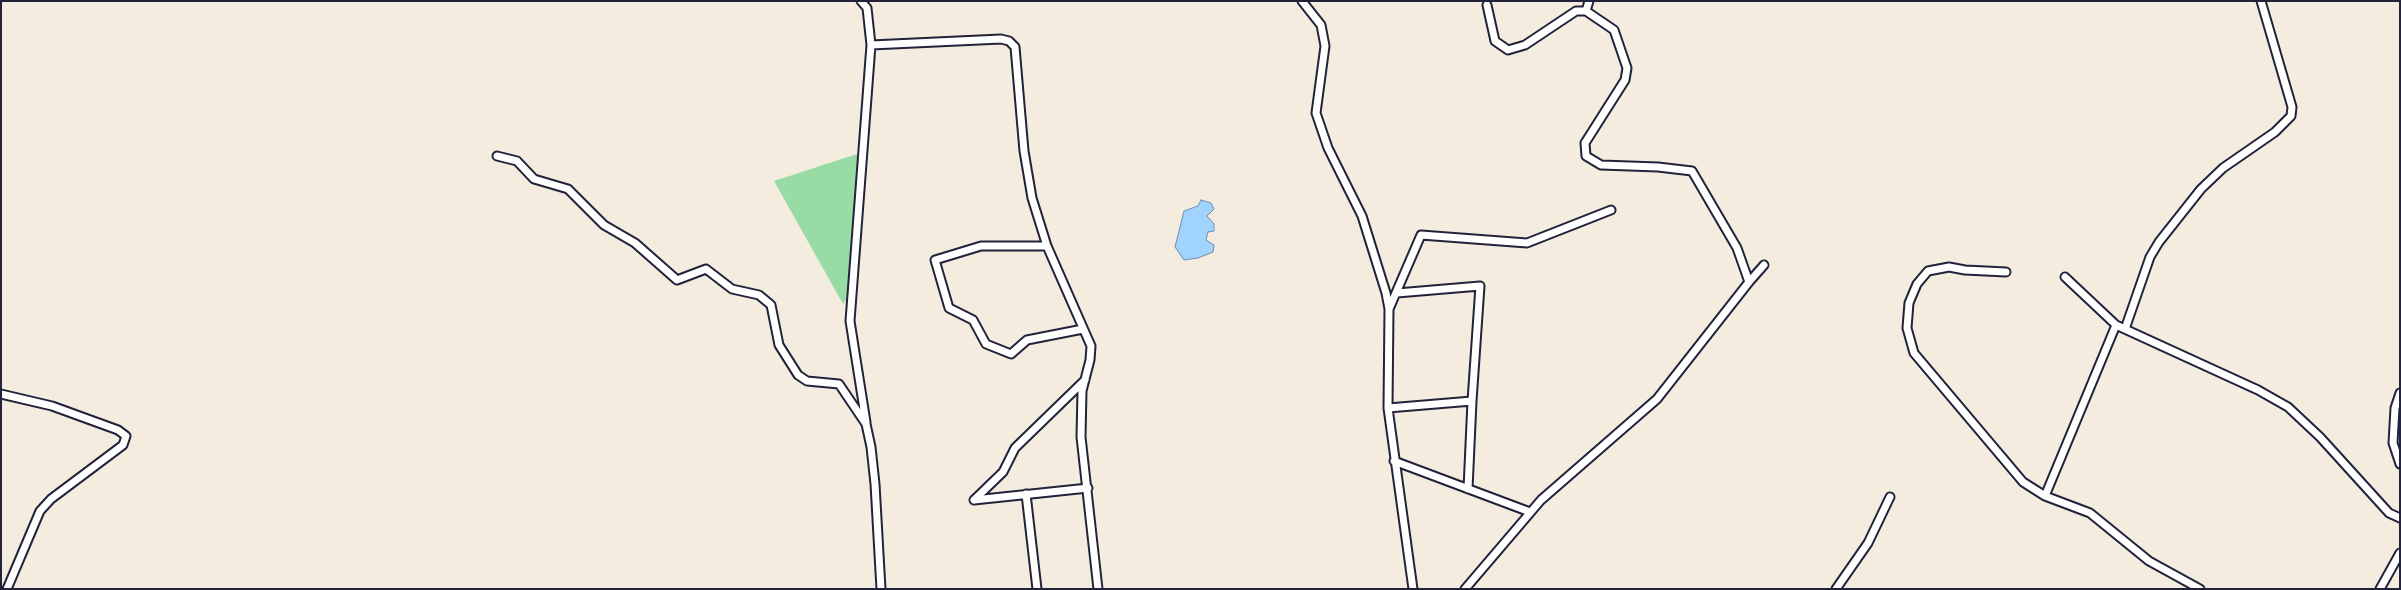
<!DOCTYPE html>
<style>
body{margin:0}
#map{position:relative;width:2401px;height:590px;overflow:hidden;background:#f4ecde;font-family:Pangolin,sans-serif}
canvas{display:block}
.frame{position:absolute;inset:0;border:2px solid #22223b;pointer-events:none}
</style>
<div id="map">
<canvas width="2401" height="590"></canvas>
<div class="frame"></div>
</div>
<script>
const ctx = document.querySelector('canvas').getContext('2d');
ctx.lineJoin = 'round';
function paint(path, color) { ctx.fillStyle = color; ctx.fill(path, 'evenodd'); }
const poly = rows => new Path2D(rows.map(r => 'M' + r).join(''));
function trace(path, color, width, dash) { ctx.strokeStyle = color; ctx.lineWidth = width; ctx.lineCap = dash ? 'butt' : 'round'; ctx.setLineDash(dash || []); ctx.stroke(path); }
paint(poly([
 [857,154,859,177,849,297,843,304,774,181]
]), '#99dba5');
const water = poly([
 [1201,200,1211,203,1214,209,1207,216,1214,224,1214,231,1208,232,1206,240,1214,245,1213,252,1198,258,1184,260,1175,247,1184,211,1198,206,1201,200]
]);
paint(water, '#a0d3fd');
trace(water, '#6e8caf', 1);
const minor = poly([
 [861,1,867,8,871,45,850,321,866,422],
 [1302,1,1321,25,1325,46,1316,113,1328,148,1362,216,1386,293,1389,309,1388,408,1413,589],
 [1586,11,1589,1],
 [871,45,1001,39,1009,41,1015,47,1024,151,1032,198,1047,246,1091,346,1090,360,1082,391,1081,437,1098,589],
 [497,156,517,161,534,179,568,189,604,225,635,243,677,280,706,269,732,289,759,295,771,305,779,345,798,375,807,381,839,384,866,424,871,447,875,484,881,589],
 [1047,246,981,246,935,260,949,308,973,320,986,344,1011,354,1027,340,1083,329],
 [2006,272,1965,270,1949,267,1928,271,1917,284,1909,303,1907,328,1914,353,2023,482,2045,496,2090,513,2149,561,2200,589],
 [1749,282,1764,265],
 [1397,293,1480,286,1472,401],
 [1389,309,1421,235,1527,243,1611,210],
 [2116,325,2258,390,2288,407,2320,437,2389,513,2400,518],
 [2125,329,2150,257,2159,242,2201,189,2223,168,2275,132,2291,116,2292,107,2261,1],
 [2400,393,2395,408,2393,443,2400,464],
 [1,394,52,406,118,430,126,436,123,445,51,499,40,511,7,589],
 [1388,408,1472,401,1468,489],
 [1394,461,1530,512],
 [1026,494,1037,589],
 [2045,496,2116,325,2065,277],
 [974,500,1003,472,1015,448,1085,380],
 [974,500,1088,488],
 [1465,589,1541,500,1657,399,1749,282,1737,248,1692,171,1658,167,1601,165,1586,156,1585,143,1625,80,1627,68,1614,30,1586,11,1576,11,1525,45,1508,50,1495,41,1487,5],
 [1836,589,1868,543,1890,497],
 [2380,589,2400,553]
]);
trace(minor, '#22223b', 11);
trace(minor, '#fff', 7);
</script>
